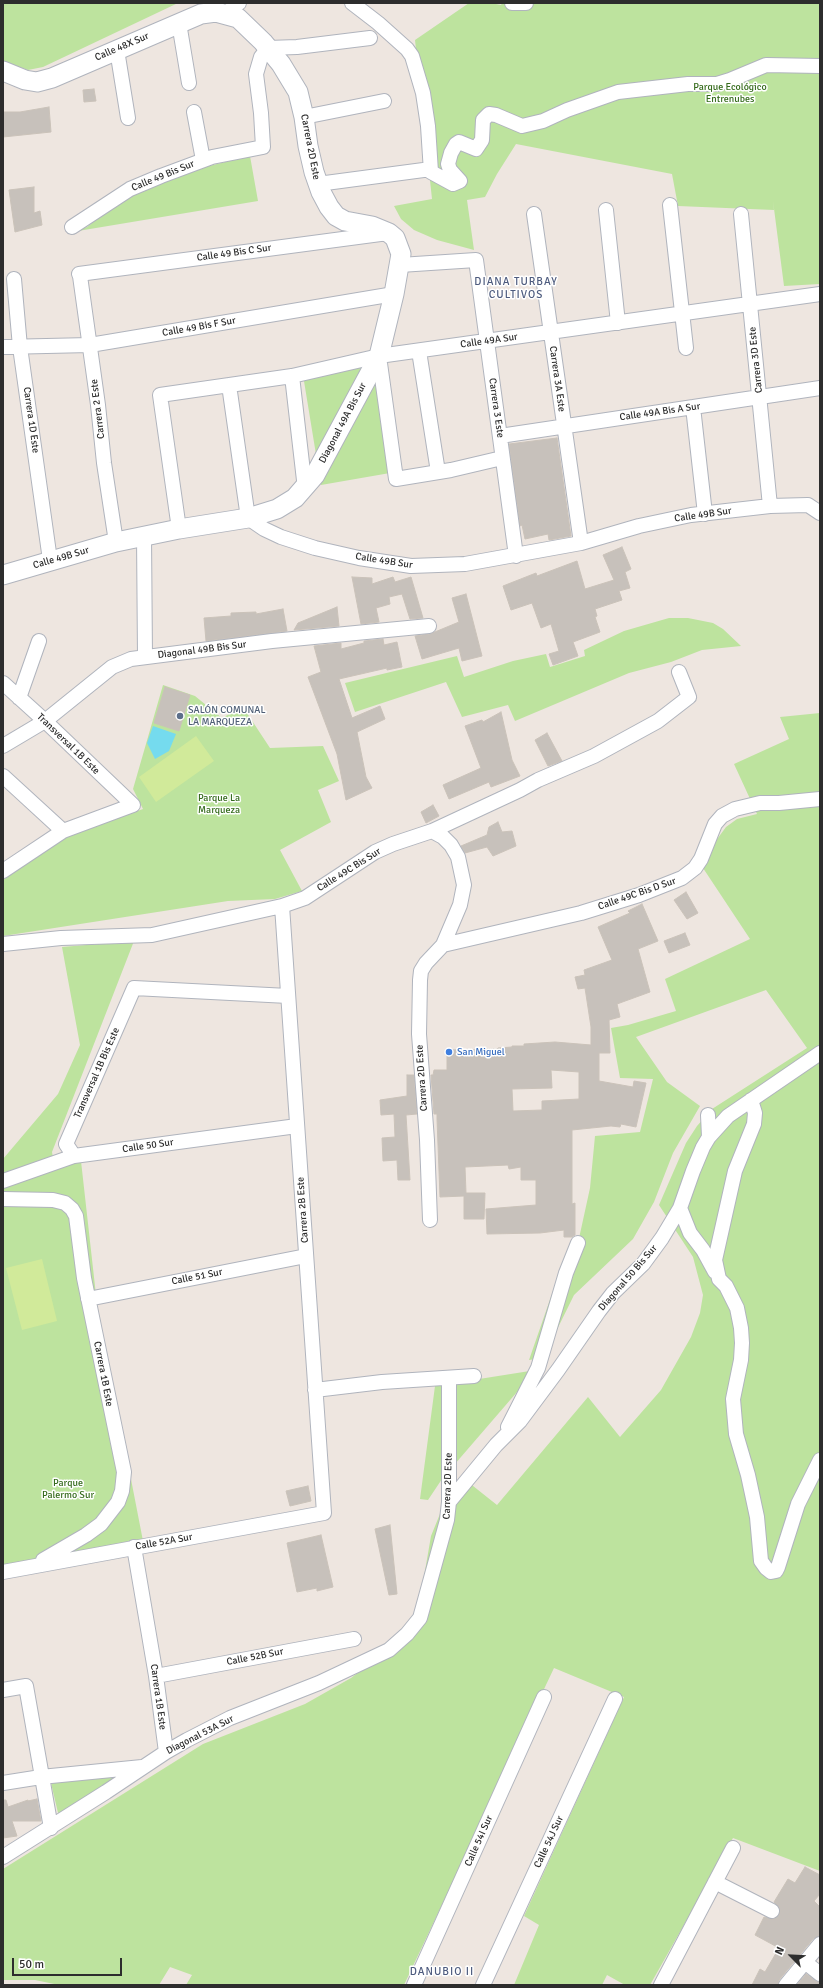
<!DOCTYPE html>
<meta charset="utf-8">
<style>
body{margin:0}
#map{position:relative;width:823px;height:1988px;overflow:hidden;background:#eee6e0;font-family:Signika,sans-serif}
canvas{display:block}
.frame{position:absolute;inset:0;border:4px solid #2d2d2d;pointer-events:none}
.north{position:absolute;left:771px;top:1936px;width:40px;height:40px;-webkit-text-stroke:3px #fff;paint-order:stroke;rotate:294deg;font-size:11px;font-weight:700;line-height:16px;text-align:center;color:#2d2d2d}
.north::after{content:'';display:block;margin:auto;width:14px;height:18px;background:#2d2d2d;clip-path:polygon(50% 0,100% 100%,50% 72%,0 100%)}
.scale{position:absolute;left:12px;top:1958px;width:110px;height:18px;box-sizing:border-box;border:2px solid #2d2d2d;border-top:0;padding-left:5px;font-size:12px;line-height:14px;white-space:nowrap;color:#2d2d2d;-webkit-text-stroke:3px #fff;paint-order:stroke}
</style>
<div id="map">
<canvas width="823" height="1988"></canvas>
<div class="frame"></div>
<div class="north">N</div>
<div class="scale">50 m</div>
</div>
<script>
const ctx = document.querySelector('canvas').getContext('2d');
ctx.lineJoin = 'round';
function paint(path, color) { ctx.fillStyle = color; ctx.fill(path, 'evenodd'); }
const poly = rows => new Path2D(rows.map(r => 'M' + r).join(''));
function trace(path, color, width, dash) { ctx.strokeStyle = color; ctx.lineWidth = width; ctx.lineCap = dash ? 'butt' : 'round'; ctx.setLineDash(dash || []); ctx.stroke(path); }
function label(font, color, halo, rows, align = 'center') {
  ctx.font = font + ' Signika,sans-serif'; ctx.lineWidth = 3; ctx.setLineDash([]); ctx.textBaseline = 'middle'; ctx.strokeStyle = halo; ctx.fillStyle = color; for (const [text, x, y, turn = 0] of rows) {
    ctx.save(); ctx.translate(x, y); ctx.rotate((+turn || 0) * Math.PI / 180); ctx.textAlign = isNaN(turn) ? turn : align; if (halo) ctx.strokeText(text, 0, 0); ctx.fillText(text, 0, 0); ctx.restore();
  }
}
paint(poly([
 [3,3,178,3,43,67,28,70,3,61],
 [469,3,491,3,501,5,502,3,820,3,820,284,784,286,773,201,774,210,678,206,672,174,516,144,497,174,485,197,467,200,474,250,437,240,414,230,401,219,394,206,432,199,415,40],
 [250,156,258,201,72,232,87,227,107,211,136,194,180,173],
 [372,363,390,473,321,485,303,375],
 [669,618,688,618,713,623,723,629,741,646,702,650,671,662,629,673,515,721,508,705,462,717,446,682,355,712,345,683,457,656,464,677,513,661,546,654,550,667,585,656,584,650,624,631],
 [163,685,195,696,222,718,243,707,270,748,323,746,339,781,318,790,331,822,280,850,302,891,275,899,228,901,3,936,3,880,66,837,143,809,133,789],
 [820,713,820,1871,733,1838,650,1985,625,1985,607,1975,602,1985,514,1985,539,1925,524,1916,624,1697,554,1668,404,1985,186,1985,192,1975,170,1967,159,1985,59,1985,35,1980,3,1980,3,1869,203,1744,305,1704,351,1678,380,1656,414,1617,421,1594,431,1536,442,1509,463,1478,497,1505,588,1397,620,1437,661,1390,691,1337,700,1313,703,1295,693,1257,659,1205,669,1182,686,1143,697,1126,712,1109,807,1048,766,990,636,1037,667,1082,700,1106,673,1153,654,1202,633,1239,574,1295,543,1358,529,1360,562,1265,578,1243,590,1188,595,1136,640,1132,653,1079,620,1078,611,1028,628,1025,676,1011,665,979,750,939,703,868,715,842,726,827,737,819,757,814,734,764,789,739,780,717],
 [134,941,52,1152,55,1168,81,1161,97,1304,143,1541,3,1566,3,1159,58,1094,80,1045,62,947],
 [536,1370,442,1479,428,1500,420,1499,435,1386],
 [112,1771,116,1780,59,1817,51,1783]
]), '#bde39e');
paint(poly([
 [196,736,214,761,156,802,139,777],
 [42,1259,57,1321,22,1330,6,1268]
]), '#d1ea9a');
paint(poly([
 [153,726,176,734,169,751,155,759,147,743]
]), '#75dbee');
const building = poly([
 [94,89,96,101,84,102,83,90,94,89],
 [49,107,51,132,3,137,3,112,20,112,49,107],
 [34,187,34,213,40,211,42,225,15,232,9,190,34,187],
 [557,438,571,536,549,540,548,534,525,539,522,525,520,526,509,444,557,438],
 [622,547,631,569,625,572,630,588,619,591,622,600,595,609,597,616,595,617,600,632,573,642,578,656,553,665,549,654,559,651,551,624,541,628,532,603,511,610,503,586,536,573,537,576,577,561,585,589,614,580,603,555,622,547],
 [352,577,372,578,372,584,393,577,395,582,411,577,423,618,410,619,402,594,389,597,390,604,376,608,379,622,361,624,352,577],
 [466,594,482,656,462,661,459,648,422,659,415,636,430,634,459,622,452,598,466,594],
 [337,607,339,626,294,630,298,623,337,607],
 [283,609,287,631,206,641,204,618,231,616,231,613,256,612,256,614,283,609],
 [383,639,384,645,397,642,402,667,387,670,387,668,339,679,352,718,380,706,385,719,357,732,366,777,372,788,346,800,337,754,308,677,321,672,314,646,341,643,341,649,364,643,364,641,383,639],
 [165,687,190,695,179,731,154,723,165,687],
 [501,712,512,760,520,776,491,787,489,782,449,799,443,785,481,768,465,726,482,720,483,722,501,712],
 [547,733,562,761,548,766,535,740,547,733],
 [433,805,439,816,426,823,421,812,433,805],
 [498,822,502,832,512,831,516,846,493,856,487,847,465,853,461,846,487,835,489,827,498,822],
 [686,892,698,913,687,919,674,900,686,892],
 [642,904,658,941,638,949,650,992,617,1004,620,1017,609,1020,610,1053,599,1053,599,1081,633,1087,634,1081,646,1083,636,1127,621,1124,620,1127,611,1126,572,1130,572,1204,575,1203,575,1235,572,1237,564,1237,564,1230,540,1233,487,1234,486,1209,536,1205,536,1180,521,1180,521,1167,509,1169,508,1165,465,1167,466,1193,485,1193,484,1219,464,1219,464,1196,440,1197,437,1119,437,1114,434,1114,431,1075,433,1075,434,1070,447,1070,447,1050,498,1049,498,1048,512,1047,512,1046,524,1046,524,1044,555,1042,591,1045,591,1027,585,988,578,989,575,977,585,975,584,970,612,960,598,927,630,913,628,911,642,904],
 [551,1070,579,1072,579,1099,542,1101,542,1110,513,1111,512,1089,552,1088,551,1070],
 [685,933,690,945,669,953,664,941,685,933],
 [407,1075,414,1075,417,1114,406,1115,410,1180,398,1180,397,1160,383,1161,382,1138,395,1137,394,1114,381,1115,380,1100,407,1096,407,1075],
 [308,1486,311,1501,290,1506,286,1491,308,1486],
 [390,1525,397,1594,389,1595,375,1529,390,1525],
 [321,1535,333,1587,317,1591,317,1588,297,1592,287,1543,321,1535],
 [37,1799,41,1821,12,1821,17,1836,3,1838,3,1800,6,1800,8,1807,28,1800,28,1801,37,1799],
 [805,1867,820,1875,820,1894,814,1901,820,1907,820,1936,813,1939,779,1980,778,1985,752,1985,760,1969,765,1972,779,1948,755,1935,764,1917,773,1919,779,1915,779,1907,774,1902,788,1879,795,1883,805,1867],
 [806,1974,820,1982,820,1985,797,1985,806,1974]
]);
paint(building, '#c7c1bb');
trace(building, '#cac2b9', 1);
const street = poly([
 [352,3,378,23,407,49,412,56,423,93,428,126,431,172,453,184,460,181,450,170,448,164,451,153,456,144,459,142,476,149,482,140,483,120,489,114,496,115,522,126,543,121,567,110,618,92,688,84,717,84,730,80,766,65,820,66],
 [512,3,526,3],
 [226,13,239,3],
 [179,23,189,83],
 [117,50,128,118],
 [194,112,203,160],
 [304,117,384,101],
 [318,184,431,169],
 [670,205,686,348],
 [606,210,618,323],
 [534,214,581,543],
 [741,214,770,506],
 [72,227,130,189,161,176,212,157,263,147,261,113,256,74,261,57,268,48,297,47,370,38],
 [400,265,476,260,516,556],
 [79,274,388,233],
 [80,276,98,405,104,463,116,542],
 [14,279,20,347,50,560],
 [3,347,90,345,394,294],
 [419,351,438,472],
 [379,356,396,479,451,470,502,458],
 [292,376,305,489],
 [229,385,248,518,264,529,281,537,315,548,359,558,411,566,465,564,581,543,639,526,691,515,770,506,808,505,820,513],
 [693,407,705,514],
 [500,436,820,388],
 [179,529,160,395,292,376,379,356,820,294],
 [144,536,145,657],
 [3,683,45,721,133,805,63,831,3,871],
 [19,698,39,641],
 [3,746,45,721,112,667,131,659,272,641,429,626],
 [3,776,63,831],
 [3,944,61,938,152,935,282,906,305,898,375,852,393,844,432,831,520,790,538,780,594,756,658,721,689,697,679,672],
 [443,945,581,913,639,895,682,878,695,868,701,859,715,824,722,816,735,809,760,803,779,803,820,799],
 [751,1100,755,1113,754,1124,735,1171,715,1260,719,1279,726,1286,737,1308,741,1328,742,1343,741,1360,733,1399,736,1434,748,1475,757,1517,761,1561,766,1568,771,1572,776,1571,778,1567,798,1504,820,1460],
 [708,1115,709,1137],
 [74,1156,66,1144,134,988,288,996],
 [3,1181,74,1156,297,1126],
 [3,1199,53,1200,65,1203,72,1209,76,1216,84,1278,124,1472,122,1491,118,1502,101,1524,86,1535,43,1560],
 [680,1208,690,1233,703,1250,715,1272],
 [430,1220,427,1140,419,1034,420,980,421,971,426,963,443,945,460,905,464,885,458,857,451,845,443,837,432,831],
 [88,1299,306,1256],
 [315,1390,382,1382,474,1376],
 [508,1427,538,1368,566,1273,578,1243],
 [449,1502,496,1445,520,1421,558,1370,599,1311,613,1293,643,1264,662,1238,680,1208,693,1171,703,1147,709,1137,728,1116,820,1053],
 [134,1547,156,1676,166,1752],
 [3,1572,324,1513,282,906],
 [156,1676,354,1639],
 [3,1690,26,1686,51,1828],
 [3,1783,41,1777,142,1767],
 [3,1857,106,1792,166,1752,187,1740,230,1718,319,1683,372,1658,389,1650,407,1634,420,1618,447,1520,449,1502,449,1378],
 [715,1882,772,1911],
 [805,1962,820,1974],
 [414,1985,544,1697],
 [483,1985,615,1699],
 [661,1985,733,1848],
 [786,1985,820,1944]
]);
const secondary = poly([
 [3,71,25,80,37,82,52,78,201,14,216,12,238,18,263,42,281,64,298,92,304,117,308,146,314,172,321,192,329,207,336,216,345,221,372,226,389,233,395,238,401,254,394,294,379,356,315,475,295,498,277,509,248,518,179,529,116,542,3,575]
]);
trace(street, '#b0b4bd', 16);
trace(secondary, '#b0b4bd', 21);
trace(street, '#fff', 14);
trace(secondary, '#fff', 19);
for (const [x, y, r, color] of [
 [180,716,4,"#5c6f8a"],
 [449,1052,4,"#3f7fe0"]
]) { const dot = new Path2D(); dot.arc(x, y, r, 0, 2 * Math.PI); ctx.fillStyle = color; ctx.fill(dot); trace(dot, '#fff', 1.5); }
label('10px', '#2d2d2d', '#fff', [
 ["Calle 48X Sur",122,47,-23],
 ["Carrera 2D Este",310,147,79],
 ["Calle 49 Bis Sur",163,176,-22],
 ["Calle 49 Bis C Sur",234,253,-8],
 ["Calle 49 Bis F Sur",199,327,-10],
 ["Calle 49A Sur",489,341,-8],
 ["Carrera 3D Este",756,360,-96],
 ["Carrera 3A Este",557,379,82],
 ["Carrera 3 Este",496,408,82],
 ["Carrera 2 Este",98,409,-97],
 ["Calle 49A Bis A Sur",660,412,-8],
 ["Carrera 1D Este",31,420,82],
 ["Diagonal 49A Bis Sur",343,423,-62],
 ["Calle 49B Sur",703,515,-8],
 ["Calle 49B Sur",61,558,-16],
 ["Calle 49B Sur",384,561,9],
 ["Diagonal 49B Bis Sur",202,650,-7],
 ["Transversal 1B Este",68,744,44],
 ["Calle 49C Bis Sur",349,870,-32],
 ["Calle 49C Bis D Sur",637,894,-19],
 ["Transversal 1B Bis Este",97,1073,-66],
 ["Carrera 2D Este",422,1078,-94],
 ["Calle 50 Sur",148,1146,-8],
 ["Carrera 2B Este",303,1210,-94],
 ["Calle 51 Sur",197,1277,-11],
 ["Diagonal 50 Bis Sur",628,1278,-49],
 ["Carrera 1B Este",103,1374,79],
 ["Carrera 2D Este",448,1486,-88],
 ["Calle 52A Sur",164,1542,-10],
 ["Calle 52B Sur",255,1657,-11],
 ["Carrera 1B Este",158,1697,82],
 ["Diagonal 53A Sur",200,1735,-27],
 ["Calle 54I Sur",479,1841,-66],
 ["Calle 54J Sur",549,1842,-65]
]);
label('10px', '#356b1c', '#fff', [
 ["Parque Ecológico",730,87],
 ["Entrenubes",730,99],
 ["Parque La",219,798],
 ["Marqueza",219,810],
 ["Parque",68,1483],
 ["Palermo Sur",68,1495]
]);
label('10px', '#4e5e75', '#fff', [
 ["SALÓN COMUNAL",188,710],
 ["LA MARQUEZA",188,722]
], 'left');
label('10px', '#366cbe', '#fff', [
 ["San Miguel",457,1052]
], 'left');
ctx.letterSpacing = '1px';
label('11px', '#4d5b7e', '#fff', [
 ["DIANA TURBAY",516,282],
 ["CULTIVOS",516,295],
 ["DANUBIO II",442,1972]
]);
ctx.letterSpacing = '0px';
</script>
